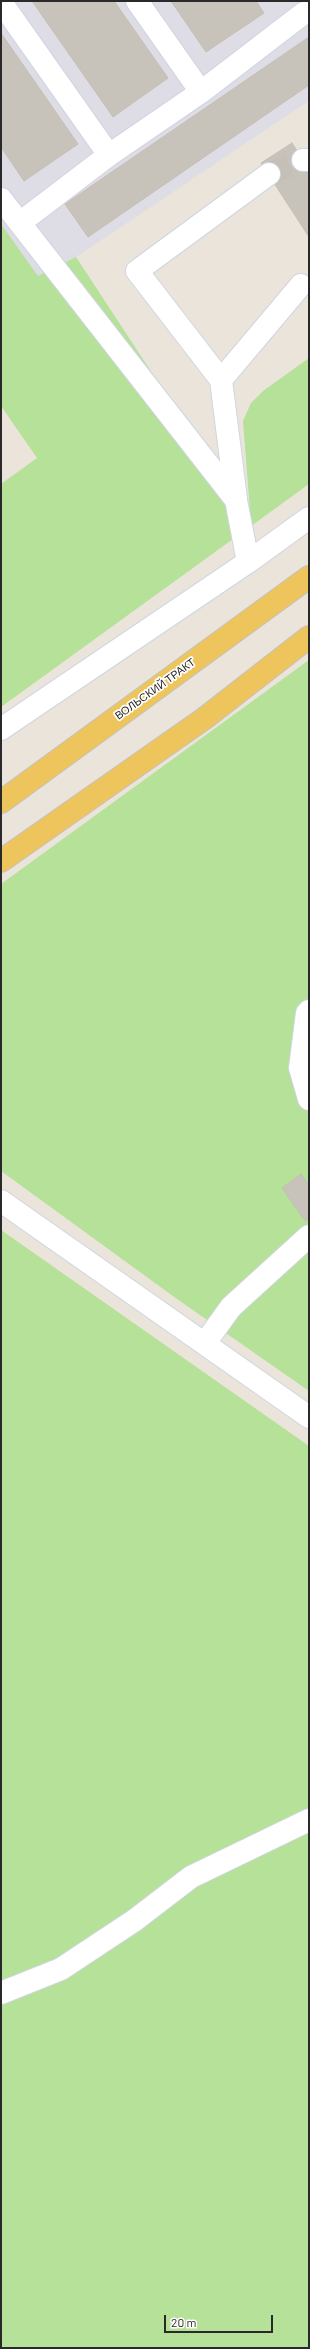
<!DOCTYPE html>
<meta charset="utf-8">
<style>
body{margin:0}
#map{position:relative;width:310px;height:2349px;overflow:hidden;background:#ebe4db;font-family:Barlow,sans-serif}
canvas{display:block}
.frame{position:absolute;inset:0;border:2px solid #292929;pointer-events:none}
.scale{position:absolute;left:164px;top:2315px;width:109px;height:18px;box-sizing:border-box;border:2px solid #292929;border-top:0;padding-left:5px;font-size:12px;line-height:14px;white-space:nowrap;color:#292929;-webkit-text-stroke:3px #fff;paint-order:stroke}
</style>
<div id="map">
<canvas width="310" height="2349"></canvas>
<div class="frame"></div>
<div class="scale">20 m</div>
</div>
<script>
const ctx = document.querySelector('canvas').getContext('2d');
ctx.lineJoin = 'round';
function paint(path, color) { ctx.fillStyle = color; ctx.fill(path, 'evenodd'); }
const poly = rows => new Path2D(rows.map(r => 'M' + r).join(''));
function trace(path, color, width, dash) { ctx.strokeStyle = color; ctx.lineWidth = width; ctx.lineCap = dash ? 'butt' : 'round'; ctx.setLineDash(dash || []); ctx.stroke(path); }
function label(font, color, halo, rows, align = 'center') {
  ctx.font = font + ' Barlow,sans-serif'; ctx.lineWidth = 3.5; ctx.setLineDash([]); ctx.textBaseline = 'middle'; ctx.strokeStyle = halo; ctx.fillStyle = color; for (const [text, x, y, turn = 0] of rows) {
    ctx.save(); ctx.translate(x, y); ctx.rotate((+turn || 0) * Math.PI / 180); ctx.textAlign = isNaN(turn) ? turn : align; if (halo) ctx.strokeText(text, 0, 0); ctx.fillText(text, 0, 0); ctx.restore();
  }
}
paint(poly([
 [1,1,309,1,309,101,76,257,38,277,1,224]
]), '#dedce4');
paint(poly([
 [1,224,38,276,76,257,251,524,243,421,251,403,263,391,309,358,309,484,1,707,1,484,37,458,1,406],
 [309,660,309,1391,177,1299,1,1171,1,884],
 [1,1230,309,1446,309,2348,1,2348]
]), '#b5e198');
const building = poly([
 [32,1,114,1,168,78,113,117,32,1],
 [171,1,256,1,264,13,206,52,171,1],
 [1,33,78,144,24,181,1,147,1,33],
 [309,37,309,85,88,237,65,204,309,37],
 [292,143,309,169,309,237,261,163,292,143],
 [301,1174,309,1185,309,1218,305,1221,282,1188,301,1174]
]);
paint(building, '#c7c2ba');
trace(building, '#c7bfb5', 1);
trace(poly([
 [269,174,303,160]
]), '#c4bfb7', 22, [22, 11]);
const minor = poly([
 [137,1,201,92,304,13],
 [1,2,109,155],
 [303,160,309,160],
 [1,199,236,500,248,562],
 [21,222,109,155,201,92],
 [221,380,301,285],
 [236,499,221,380,137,271,269,174],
 [1,729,248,562,309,518],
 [309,1011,307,1013,300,1068,309,1099],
 [1,1201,309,1417],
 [205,1343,231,1307,309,1236],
 [1,1993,61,1969,135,1920,191,1877,309,1820]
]);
const major = poly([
 [1,802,309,577],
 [1,861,205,718,309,637]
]);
trace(minor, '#d0d5e2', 24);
trace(major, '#c3c3c3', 24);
trace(minor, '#fff', 22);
trace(major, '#eec55d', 22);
label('11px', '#292929', '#fff', [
 ["ВОЛЬСКИЙ ТРАКТ",155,689,-36]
]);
</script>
